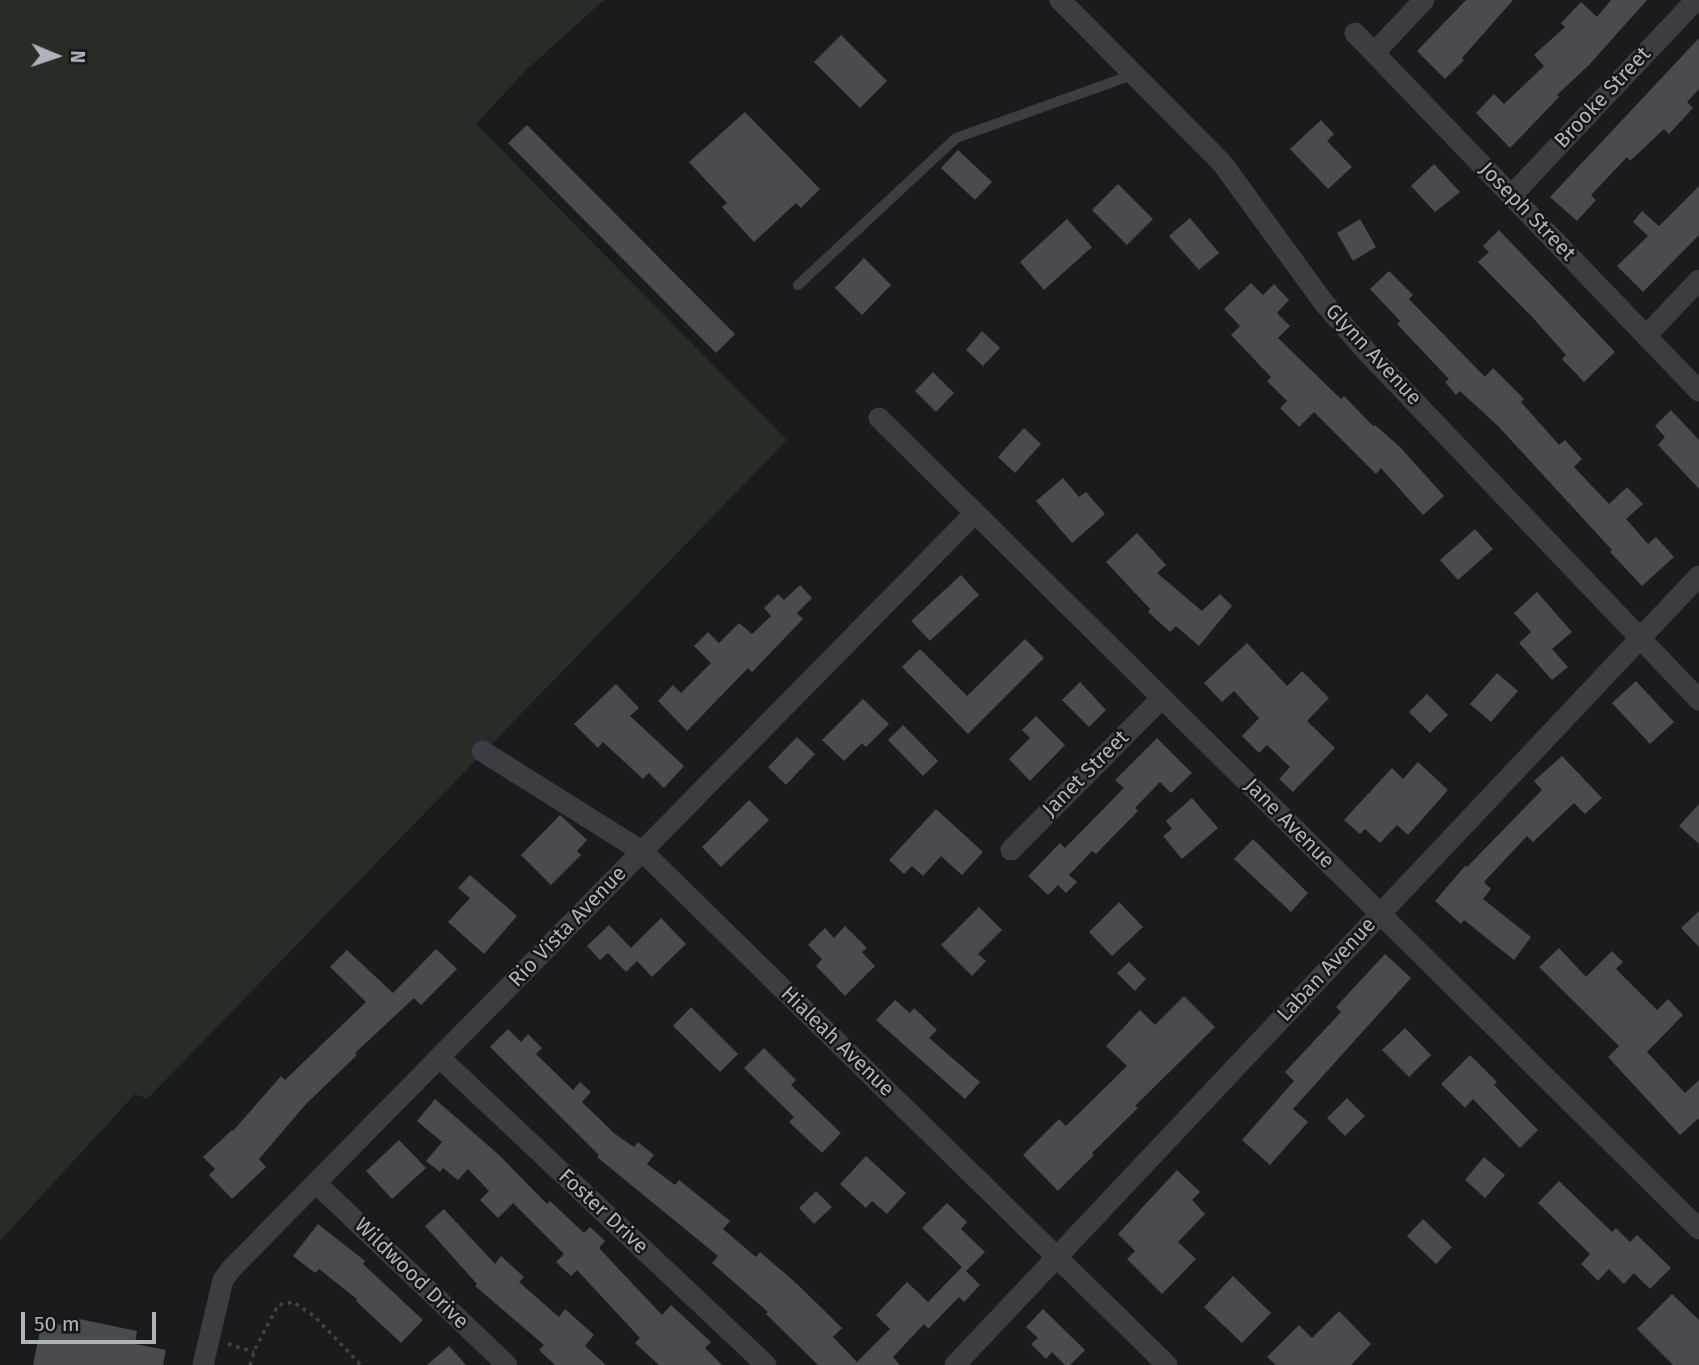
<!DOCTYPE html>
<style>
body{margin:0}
#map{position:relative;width:1699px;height:1365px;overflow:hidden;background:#1b1b1d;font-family:"Fira Sans",sans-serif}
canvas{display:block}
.north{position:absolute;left:21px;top:21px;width:70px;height:70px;-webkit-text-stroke:5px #161618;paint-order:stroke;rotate:92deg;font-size:19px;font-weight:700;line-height:28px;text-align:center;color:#afb3bb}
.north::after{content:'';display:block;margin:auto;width:24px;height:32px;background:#afb3bb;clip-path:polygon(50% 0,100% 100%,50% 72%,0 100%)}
.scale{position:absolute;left:21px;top:1312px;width:135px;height:32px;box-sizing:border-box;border:4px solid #afb3bb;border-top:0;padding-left:9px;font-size:21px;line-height:24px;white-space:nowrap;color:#afb3bb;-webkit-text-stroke:5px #161618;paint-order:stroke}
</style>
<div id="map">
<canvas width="1699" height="1365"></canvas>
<div class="north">N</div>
<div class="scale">50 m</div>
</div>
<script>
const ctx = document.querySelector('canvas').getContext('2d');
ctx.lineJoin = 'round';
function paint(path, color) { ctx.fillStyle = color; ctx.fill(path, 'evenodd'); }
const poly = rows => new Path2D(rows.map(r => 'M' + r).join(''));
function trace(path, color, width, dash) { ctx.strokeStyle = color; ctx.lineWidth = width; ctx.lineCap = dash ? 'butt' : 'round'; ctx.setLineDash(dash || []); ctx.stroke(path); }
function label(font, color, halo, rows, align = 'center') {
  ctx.font = font + ' "Fira Sans",sans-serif'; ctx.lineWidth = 5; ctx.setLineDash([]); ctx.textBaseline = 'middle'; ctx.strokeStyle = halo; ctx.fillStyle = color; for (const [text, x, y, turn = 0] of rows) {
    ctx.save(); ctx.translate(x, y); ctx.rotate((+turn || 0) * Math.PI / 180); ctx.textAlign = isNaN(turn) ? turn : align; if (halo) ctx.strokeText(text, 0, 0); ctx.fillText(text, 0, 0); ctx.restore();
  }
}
paint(poly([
 [0,0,604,0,525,71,476,124,787,440,147,1099,135,1094,0,1241]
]), '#252d26');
paint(poly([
 [1466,0,1513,0,1462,58,1464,60,1445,79,1417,51],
 [1611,0,1647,0,1589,65,1557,95,1559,97,1510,148,1476,113,1494,94,1504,104,1544,66,1534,55,1565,27,1561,23,1581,2,1597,17],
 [841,35,887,81,860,108,814,62],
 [1699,38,1699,89,1687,102,1693,108,1669,134,1664,129,1630,161,1627,157,1591,195,1596,200,1577,221,1550,197],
 [745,112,820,189,801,208,796,203,754,242,722,207,727,203,689,162],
 [1321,120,1334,134,1327,141,1352,167,1328,189,1290,149],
 [527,125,735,334,716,353,508,143],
 [958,150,992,182,975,200,941,168],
 [1434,164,1460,192,1435,212,1411,186],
 [1118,184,1153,219,1127,245,1092,210],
 [1699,186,1699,235,1643,292,1617,266,1648,236,1633,222,1642,211,1659,226],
 [1190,218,1219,253,1199,270,1169,236],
 [1067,219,1092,247,1044,290,1020,262],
 [1360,219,1376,247,1353,261,1337,233],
 [1499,230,1615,352,1584,382,1562,359,1566,355,1533,318,1478,262,1489,252,1483,246],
 [864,258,891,285,862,315,835,288],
 [1389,271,1413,295,1409,299,1485,377,1493,368,1524,399,1521,402,1559,445,1565,440,1582,459,1574,467,1609,504,1627,487,1643,504,1626,519,1648,544,1656,537,1674,557,1642,586,1610,552,1612,550,1498,426,1460,391,1456,395,1445,382,1449,379,1397,324,1400,321,1370,289],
 [1251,283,1263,295,1274,284,1289,300,1277,313,1290,326,1278,338,1341,399,1344,396,1373,426,1375,425,1400,447,1444,496,1423,515,1381,468,1376,474,1314,412,1299,427,1280,408,1287,401,1267,381,1271,377,1231,335,1240,326,1224,309],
 [982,331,1000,348,983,366,966,350],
 [933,372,954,393,936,412,915,391],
 [1671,410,1699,440,1699,489,1658,445,1665,437,1655,426],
 [1024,428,1041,444,1015,473,998,457],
 [1063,478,1079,497,1086,492,1105,514,1072,543,1036,501],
 [1475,529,1493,549,1458,580,1440,560],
 [1137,533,1166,565,1157,573,1202,611,1220,594,1232,606,1199,646,1176,626,1170,632,1148,612,1150,609,1106,562],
 [961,575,979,595,930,641,911,621],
 [800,585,812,598,797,613,803,619,752,672,748,668,687,731,658,701,673,685,681,693,711,663,694,646,708,632,719,643,739,623,752,634,771,616,764,608,778,594,784,600],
 [1537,592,1572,632,1552,649,1568,667,1552,680,1519,643,1531,632,1514,613],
 [1025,639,1044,658,968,734,902,667,920,649,967,696],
 [1247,643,1287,686,1302,671,1329,698,1307,721,1335,748,1293,792,1279,779,1290,767,1267,745,1259,753,1242,736,1259,718,1234,691,1222,702,1204,683],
 [1497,673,1518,691,1491,722,1470,704],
 [1636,681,1674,722,1650,744,1612,703],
 [1080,682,1106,710,1089,727,1062,700],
 [616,684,639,708,630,716,684,766,664,788,649,773,643,779,603,742,598,748,574,724],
 [1427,694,1448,715,1430,733,1409,712],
 [863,699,889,724,866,747,862,743,844,761,822,740],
 [1036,716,1065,745,1030,781,1009,759,1030,738,1022,730],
 [903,725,938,761,923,776,888,740],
 [797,737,815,754,786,785,768,767],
 [1157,738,1192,773,1171,793,1160,782,1135,808,1138,811,1096,854,1092,851,1069,875,1077,882,1066,893,1058,885,1048,895,1028,876,1060,843,1065,848,1124,788,1115,780],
 [1562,756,1602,798,1585,814,1574,803,1533,842,1527,836,1484,882,1491,889,1483,899,1531,937,1514,960,1464,920,1461,924,1435,901,1465,866,1467,867,1542,790,1534,781],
 [1418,762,1448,790,1408,835,1397,825,1380,843,1365,829,1360,834,1344,820,1392,768,1403,779],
 [1192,798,1218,828,1182,859,1163,836,1172,829,1166,821],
 [749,800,769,820,721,867,702,847],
 [1699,804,1699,844,1679,826],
 [936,809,983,852,962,875,941,856,923,876,912,866,904,874,889,860],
 [560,815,587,840,577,851,581,855,551,885,521,855],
 [1253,839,1308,893,1291,912,1234,859],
 [470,875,517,916,484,954,448,922,470,898,458,888],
 [1119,902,1143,927,1112,956,1089,932],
 [979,907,1002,930,978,954,986,961,972,976,941,945],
 [1699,911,1699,947,1681,928],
 [661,918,686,944,652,977,637,961,626,972,608,953,600,960,587,946,609,925,631,948],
 [845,926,867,948,862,952,875,966,845,996,816,966,822,959,808,945,825,928,834,938],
 [1559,948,1586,977,1612,951,1623,962,1616,969,1657,1010,1668,999,1683,1015,1647,1052,1685,1093,1699,1080,1699,1118,1680,1135,1608,1057,1619,1046,1539,967],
 [436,949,457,969,421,1005,414,998,355,1053,357,1055,306,1104,259,1159,266,1167,232,1199,209,1175,215,1169,203,1157,232,1130,233,1131,281,1076,285,1080,366,1002,330,967,347,950,393,993],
 [1385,954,1411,978,1293,1109,1308,1122,1270,1165,1242,1140,1294,1081,1285,1072,1341,1012,1336,1007],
 [1129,962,1146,979,1135,991,1117,973],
 [1184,996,1215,1027,1135,1106,1138,1108,1092,1153,1094,1155,1058,1191,1023,1155,1059,1119,1066,1126,1127,1066,1106,1046,1140,1010,1155,1025],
 [895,1000,910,1013,914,1008,937,1030,929,1038,980,1082,965,1099,876,1020],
 [691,1007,738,1054,720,1072,673,1026],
 [1405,1028,1431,1055,1409,1077,1382,1050],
 [508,1029,521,1042,528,1034,542,1048,536,1054,573,1090,580,1082,591,1092,582,1102,615,1134,634,1147,638,1142,654,1155,647,1164,675,1185,679,1180,730,1221,723,1229,756,1257,760,1252,796,1283,842,1328,833,1337,857,1362,890,1329,876,1315,907,1282,928,1302,962,1267,980,1285,964,1302,959,1297,928,1329,924,1324,893,1357,900,1365,818,1365,766,1314,768,1312,712,1263,718,1256,597,1157,599,1155,490,1047],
 [764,1048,796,1080,791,1085,841,1133,822,1153,789,1122,794,1117,744,1068],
 [1470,1055,1497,1082,1494,1085,1538,1130,1520,1148,1473,1099,1465,1108,1441,1084],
 [1347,1098,1365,1116,1345,1136,1327,1118],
 [435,1099,499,1155,547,1204,550,1201,584,1233,590,1227,605,1241,599,1248,662,1315,671,1305,711,1342,705,1348,722,1365,659,1365,635,1343,640,1338,577,1270,571,1276,556,1262,564,1254,513,1203,498,1218,480,1200,489,1191,468,1169,458,1180,443,1168,440,1172,426,1161,442,1142,417,1121],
 [399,1140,426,1168,392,1199,366,1171],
 [866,1156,906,1193,887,1214,872,1201,866,1208,840,1184],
 [1484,1157,1505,1175,1485,1198,1465,1180],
 [1177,1170,1200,1192,1192,1200,1205,1214,1178,1242,1196,1259,1162,1294,1127,1259,1135,1251,1118,1234],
 [1559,1181,1612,1232,1616,1228,1630,1242,1637,1235,1671,1268,1650,1289,1634,1273,1624,1284,1609,1269,1598,1281,1581,1264,1590,1254,1538,1203],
 [816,1191,832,1207,814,1224,799,1208],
 [947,1203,967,1222,961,1229,985,1252,966,1271,922,1228],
 [444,1209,495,1264,501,1256,524,1277,519,1282,559,1317,565,1309,594,1335,585,1346,606,1365,555,1365,539,1350,544,1345,475,1286,477,1284,425,1226],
 [1423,1219,1452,1247,1436,1264,1407,1236],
 [318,1224,365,1261,363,1264,423,1320,401,1343,356,1301,357,1299,319,1269,315,1273,293,1256],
 [1233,1276,1271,1313,1242,1343,1204,1307],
 [1672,1294,1699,1320,1699,1365,1673,1365,1637,1329],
 [1043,1309,1085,1350,1070,1365,1065,1365,1052,1352,1046,1359,1031,1344,1038,1338,1026,1327],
 [1339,1311,1371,1344,1351,1365,1276,1365,1267,1357,1299,1325,1312,1338],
 [79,1319,137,1331,135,1344,166,1350,163,1365,33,1365,42,1321,77,1328],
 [449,1346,466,1365,427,1365]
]), '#4a4b4f');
trace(poly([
 [228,1344,254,1352],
 [250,1365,255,1349,278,1305,293,1302,314,1316,361,1365]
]), '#424448', 3.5, [3.5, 5]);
trace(poly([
 [798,285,956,138,1135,74]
]), '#3c3d42', 10);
trace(poly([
 [1060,0,1222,163,1324,303,1367,352,1699,700],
 [1355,33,1699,391],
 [1374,53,1424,0],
 [1511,196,1696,0],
 [1646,336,1699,280],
 [879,418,1699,1229],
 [482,751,643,852,1167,1365],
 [1011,850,1162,698],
 [440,1058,766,1365],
 [316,1183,507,1365],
 [203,1365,223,1280,232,1268,975,513],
 [955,1365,1699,576]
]), '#3c3d42', 21);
label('21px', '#afb3bb', '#161618', [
 ["Brooke Street",1603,98,-47],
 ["Joseph Street",1527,212,46],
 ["Glynn Avenue",1373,355,47],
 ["Janet Street",1086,774,-45],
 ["Jane Avenue",1289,824,45],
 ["Rio Vista Avenue",568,927,-46],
 ["Laban Avenue",1327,970,-47],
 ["Hialeah Avenue",837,1042,44],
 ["Foster Drive",603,1212,43],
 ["Wildwood Drive",411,1274,44]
]);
</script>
